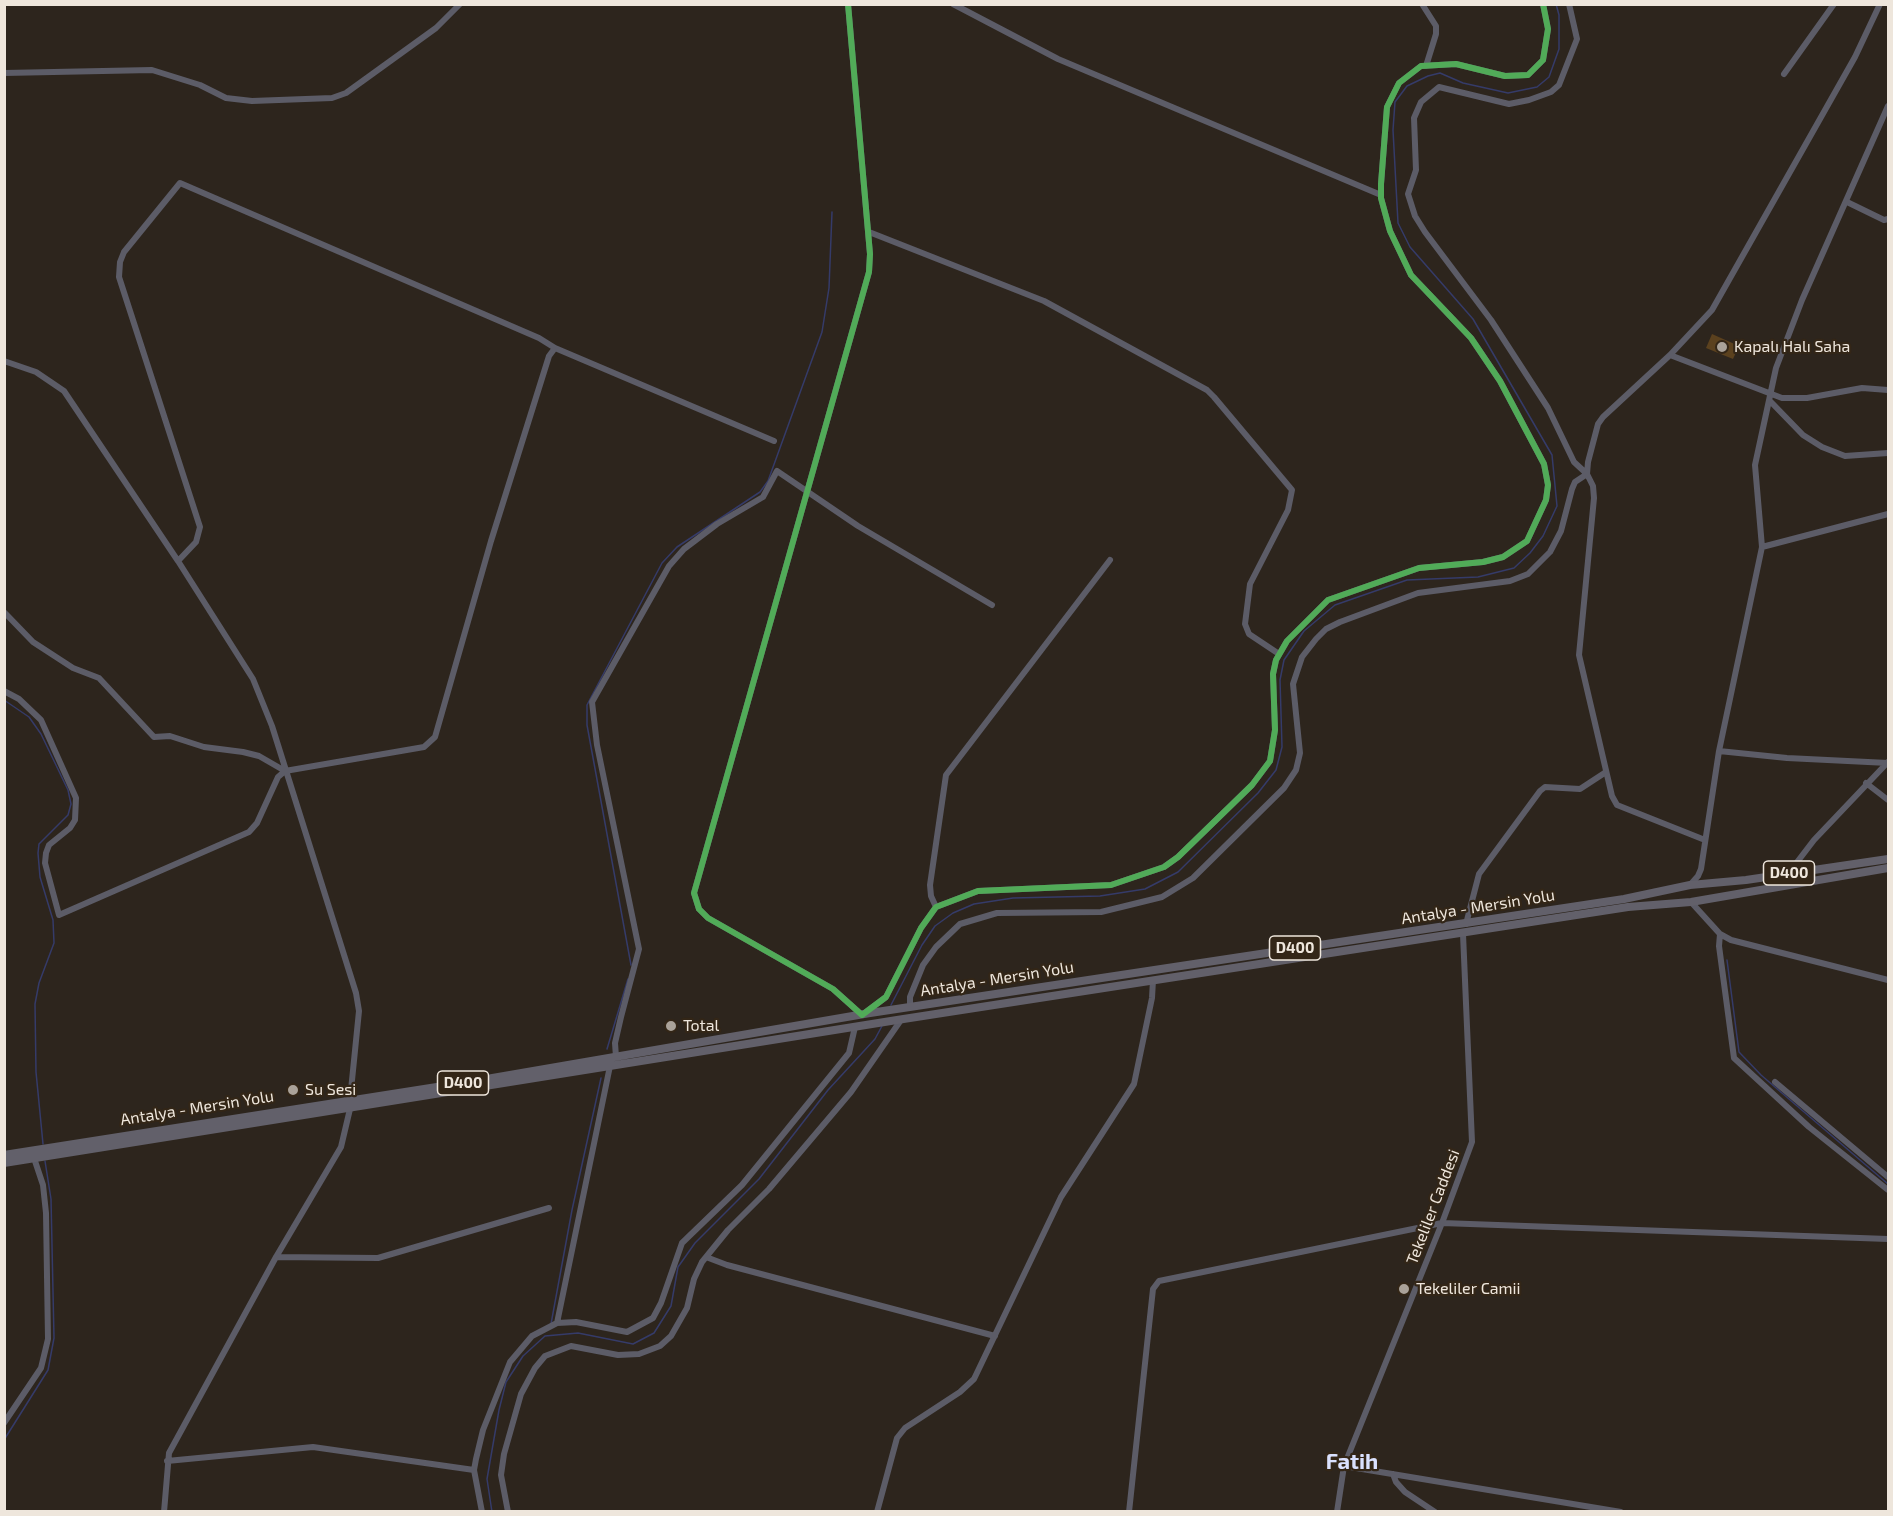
<!DOCTYPE html>
<meta charset="utf-8">
<style>
body{margin:0}
#map{position:relative;width:1893px;height:1516px;overflow:hidden;background:#2d251d;font-family:"Exo 2",sans-serif}
canvas{display:block}
.frame{position:absolute;inset:0;border:6px solid #eee6dc;pointer-events:none}
</style>
<div id="map">
<canvas width="1893" height="1516"></canvas>
<div class="frame"></div>
</div>
<script>
const ctx = document.querySelector('canvas').getContext('2d');
ctx.lineJoin = 'round';
function paint(path, color) { ctx.fillStyle = color; ctx.fill(path, 'evenodd'); }
const poly = rows => new Path2D(rows.map(r => 'M' + r).join(''));
function trace(path, color, width, dash) { ctx.strokeStyle = color; ctx.lineWidth = width; ctx.lineCap = dash ? 'butt' : 'round'; ctx.setLineDash(dash || []); ctx.stroke(path); }
function label(font, color, halo, rows, align = 'center') {
  ctx.font = font + ' "Exo 2",sans-serif'; ctx.lineWidth = 4.5; ctx.setLineDash([]); ctx.textBaseline = 'middle'; ctx.strokeStyle = halo; ctx.fillStyle = color; for (const [text, x, y, turn = 0] of rows) {
    ctx.save(); ctx.translate(x, y); ctx.rotate((+turn || 0) * Math.PI / 180); ctx.textAlign = isNaN(turn) ? turn : align; if (halo) ctx.strokeText(text, 0, 0); ctx.fillText(text, 0, 0); ctx.restore();
  }
}
paint(poly([
 [1712,334,1739,346,1733,359,1706,348]
]), '#5b411e');
trace(poly([
 [4,700,29,717,41,734,68,790,71,804,68,815,39,844,38,853,40,877,53,920,54,943,39,983,35,1004,36,1072,43,1144],
 [1727,960,1739,1052,1761,1075,1888,1184],
 [631,965,587,725,587,705,662,563,677,547,760,492,768,481,822,332,829,288,832,212],
 [891,1005,922,945,935,926,953,913,974,904,1013,898,1100,896,1145,889,1178,872,1258,793,1276,770,1282,747,1280,680,1284,660,1304,631,1335,605,1407,580,1478,577,1514,568,1530,553,1543,536,1557,506,1552,455,1473,319,1410,247,1398,223,1393,130,1395,102,1407,86,1428,76,1440,73,1463,83,1508,93,1537,87,1549,77,1559,49,1559,15,1556,4],
 [607,1049,628,979],
 [551,1324,572,1210,601,1078],
 [4,1440,48,1370,54,1338,51,1199,45,1161],
 [492,1512,487,1479,499,1410,506,1382,523,1356,545,1336,578,1333,633,1344,654,1333,671,1306,678,1267,695,1243,759,1179,828,1090,875,1039,882,1026]
]), '#353b69', 1.5);
trace(poly([
 [848,4,870,254,869,272,694,893,699,909,708,918,833,989,862,1015,886,997,921,928,936,907,978,891,1111,885,1164,867,1178,857,1252,785,1270,761,1275,730,1273,674,1276,660,1287,641,1328,600,1419,568,1483,562,1503,557,1527,541,1546,500,1548,485,1544,464,1500,381,1471,338,1411,275,1390,231,1381,198,1381,184,1387,107,1399,83,1421,66,1456,64,1505,76,1528,75,1543,60,1548,29,1543,4],
 [953,4,1058,59,1381,195],
 [1422,4,1436,26,1436,34,1426,66],
 [1569,4,1577,39,1559,85,1551,92,1529,100,1509,104,1439,87,1421,102,1414,118,1416,170,1408,194,1415,216,1425,232,1491,320,1548,408,1574,462,1587,474],
 [4,73,152,70,200,85,226,98,252,101,332,98,346,93,436,28,460,4],
 [1784,74,1834,4],
 [1847,202,1884,220,1888,219],
 [869,232,1044,301,1207,390,1214,397,1292,490,1288,510,1250,584,1245,624,1249,634,1279,654],
 [1670,355,1782,398,1807,398,1862,388,1888,390],
 [4,361,36,372,64,391,178,561,253,679,272,726,356,993,359,1011,350,1100],
 [1770,401,1803,435,1822,447,1845,456,1888,453],
 [1762,547,1755,465,1776,368,1802,300,1888,106],
 [178,561,196,542,200,527,119,277,120,262,124,252,180,183,539,338,555,348,774,441],
 [4,612,33,642,73,668,99,678,154,737,170,736,204,747,243,752,259,756,285,771],
 [4,691,19,699,41,720,76,798,75,820,70,828,49,845,46,853,45,863,59,915,249,832,257,823,278,777,285,771,424,747,435,737,491,541,549,356,555,348],
 [1719,751,1787,758,1888,763],
 [1866,783,1888,800],
 [1705,840,1617,805,1612,796,1579,655,1594,498,1593,486,1587,474,1588,462,1598,424,1603,417,1670,355,1712,310,1855,57,1880,4],
 [1788,874,1814,840,1888,762],
 [1690,885,1698,876,1701,869,1719,751,1762,547,1888,514],
 [1691,902,1720,934,1731,940,1888,980],
 [936,907,931,896,930,885,946,775,1110,560],
 [1466,924,1479,874,1540,791,1545,787,1580,789,1606,772],
 [1720,934,1719,946,1734,1058,1809,1127,1888,1190],
 [910,1007,910,997,923,965,936,947,960,924,997,913,1101,912,1162,897,1193,878,1284,788,1296,770,1300,753,1293,684,1302,657,1316,639,1326,629,1340,622,1418,593,1510,581,1528,574,1550,552,1561,531,1572,489,1575,482,1587,474],
 [616,1057,615,1043,621,1017,639,949,597,745,592,702,669,566,684,549,717,524,763,497,777,471,858,526,992,605],
 [1775,1082,1888,1177],
 [276,1257,378,1258,549,1208],
 [706,1257,727,1265,995,1336],
 [557,1323,610,1066],
 [4,1423,41,1368,48,1339,46,1213,43,1185,34,1158],
 [167,1461,313,1447,474,1470],
 [1344,1466,1621,1512],
 [1393,1474,1396,1482,1405,1492,1435,1512],
 [164,1512,169,1453,276,1257,341,1147,350,1109],
 [482,1512,474,1470,476,1459,483,1430,510,1362,532,1336,557,1323,576,1322,627,1332,653,1318,661,1303,682,1243,742,1185,849,1053,855,1027],
 [508,1512,501,1475,504,1454,521,1394,535,1368,545,1356,571,1346,618,1355,639,1354,660,1346,671,1336,687,1308,694,1279,702,1262,728,1230,769,1189,851,1092,901,1020],
 [877,1512,897,1438,905,1428,960,1392,974,1379,1061,1197,1134,1084,1152,998,1153,980],
 [1129,1512,1153,1289,1159,1281,1442,1223,1888,1239],
 [1337,1512,1344,1466,1442,1223,1472,1142,1463,934]
]), '#5c5c67', 6);
trace(poly([
 [4,1155,475,1081,870,1013,1624,899,1690,885,1746,880,1888,859],
 [4,1163,897,1020,1628,907,1691,902,1888,868]
]), '#62606a', 8);
trace(poly([
 [848,4,870,254,869,272,694,893,699,909,708,918,833,989,862,1015,886,997,921,928,936,907,978,891,1111,885,1164,867,1178,857,1252,785,1270,761,1275,730,1273,674,1276,660,1287,641,1328,600,1419,568,1483,562,1503,557,1527,541,1546,500,1548,485,1544,464,1500,381,1471,338,1411,275,1390,231,1381,198,1381,184,1387,107,1399,83,1421,66,1456,64,1505,76,1528,75,1543,60,1548,29,1543,4]
]), '#51ab58', 6);
for (const [x, y, r, color] of [
 [1722,347,6,"#aaa299"],
 [671,1026,6,"#aaa299"],
 [293,1090,6,"#aaa299"],
 [1404,1289,6,"#aaa299"]
]) { const dot = new Path2D(); dot.arc(x, y, r, 0, 2 * Math.PI); ctx.fillStyle = color; ctx.fill(dot); trace(dot, '#332617', 2); }
for (const [x, y, w] of [
 [1789,873,51],
 [1295,948,51],
 [463,1083,51]
]) { const box = new Path2D(); box.roundRect(x - w / 2, y - 12, w, 24, 4.5); ctx.fillStyle = '#332617'; ctx.fill(box); trace(box, '#eee6dc', 1.5); }
label('bold 15px', '#eee6dc', null, [
 ["D400",1789,873],
 ["D400",1295,948],
 ["D400",463,1083]
]);
label('16px', '#eee6dc', '#332617', [
 ["Kapalı Halı Saha",1734,347],
 ["Total",683,1026],
 ["Su Sesi",305,1090],
 ["Tekeliler Camii",1416,1289]
], 'left');
label('16px', '#eee6dc', '#332617', [
 ["Antalya - Mersin Yolu",1478,907,-9],
 ["Antalya - Mersin Yolu",997,979,-9],
 ["Antalya - Mersin Yolu",197,1108,-9],
 ["Tekeliler Caddesi",1433,1207,-69]
]);
label('bold 22px', '#dae1fe', '#332617', [
 ["Fatih",1352,1462]
]);
</script>
